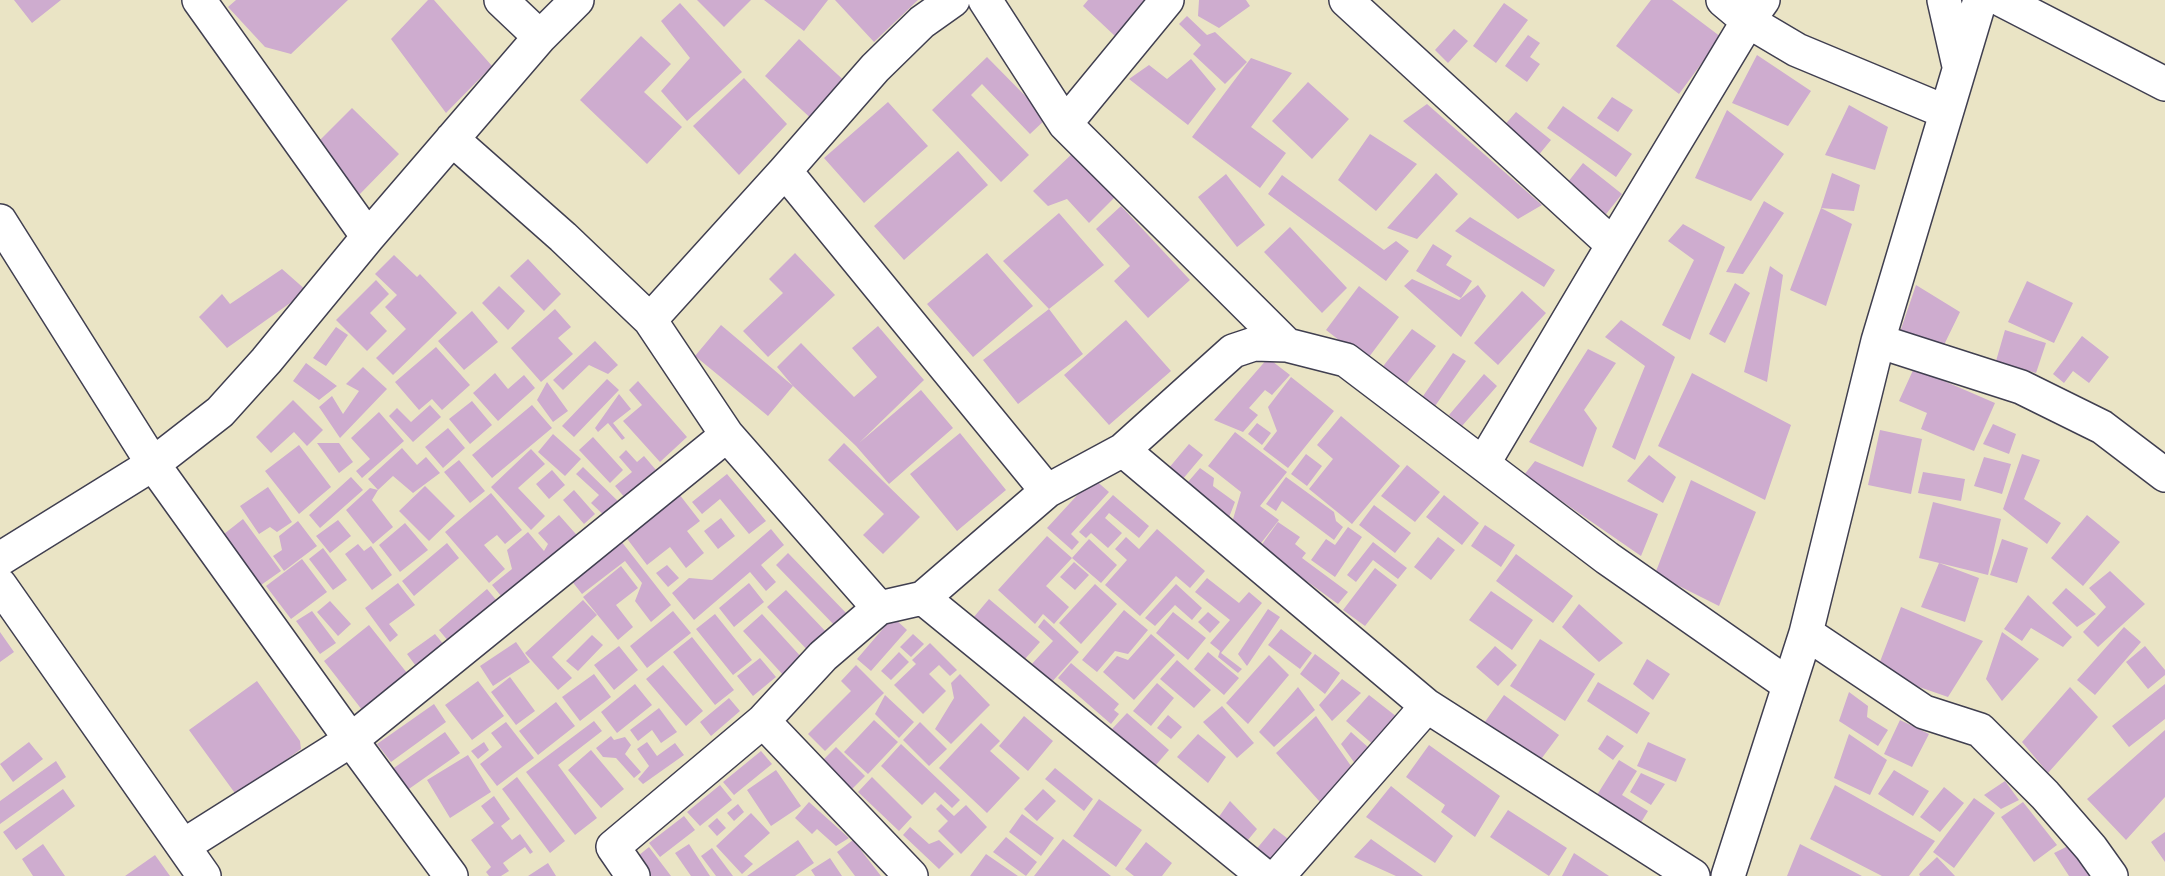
<!DOCTYPE html>
<style>
body{margin:0}
canvas{display:block;background:#eae4c5}
</style>
<canvas width="2165" height="876"></canvas>
<script>
const ctx = document.querySelector('canvas').getContext('2d');
ctx.lineJoin = 'round';
function paint(path, color) { ctx.fillStyle = color; ctx.fill(path, 'evenodd'); }
const poly = rows => new Path2D(rows.map(r => 'M' + r).join(''));
function trace(path, color, width, dash) { ctx.strokeStyle = color; ctx.lineWidth = width; ctx.lineCap = dash ? 'butt' : 'round'; ctx.setLineDash(dash || []); ctx.stroke(path); }
paint(poly([
 [14,0,61,0,32,23],
 [236,0,348,0,291,54,265,47,228,7],
 [428,0,434,0,492,66,446,113,391,39],
 [697,0,751,0,724,27],
 [764,0,828,0,804,31],
 [835,0,918,0,874,42],
 [1088,0,1152,0,1116,37,1083,6],
 [1199,0,1246,0,1250,6,1219,28,1198,16],
 [1651,0,1672,0,1721,37,1679,94,1616,46],
 [680,3,742,72,687,121,661,91,690,58,661,21],
 [1504,3,1528,20,1496,63,1473,46],
 [1187,16,1207,35,1215,32,1247,62,1225,84,1193,54,1201,45,1179,24],
 [1454,29,1468,41,1448,63,1435,50],
 [1528,35,1540,43,1530,57,1540,64,1527,82,1505,66],
 [641,36,671,64,644,92,682,127,647,164,580,100],
 [799,39,850,86,816,123,765,76],
 [1757,55,1811,91,1788,126,1732,103],
 [987,57,1047,118,1030,134,982,84,971,95,1029,155,1001,182,932,110],
 [1251,58,1292,73,1251,127,1286,153,1260,188,1192,137],
 [1191,59,1216,89,1188,125,1129,79,1149,65,1167,79],
 [744,78,787,124,739,175,693,126],
 [1308,82,1349,119,1312,159,1272,121],
 [1612,97,1633,110,1618,132,1597,118],
 [888,102,928,146,864,203,824,158],
 [1427,104,1542,205,1518,219,1403,121],
 [1849,105,1888,127,1875,170,1825,155],
 [1563,106,1632,154,1616,177,1547,128],
 [352,108,399,154,359,195,312,148],
 [1727,110,1784,154,1751,201,1695,178],
 [1516,112,1551,140,1537,157,1502,128],
 [1370,134,1417,164,1376,211,1338,180],
 [958,151,988,185,904,260,874,226],
 [1074,152,1116,196,1089,223,1067,199,1048,206,1033,191],
 [1583,163,1622,194,1603,218,1564,187],
 [1436,173,1458,194,1417,239,1387,228],
 [1832,173,1860,185,1854,211,1821,208],
 [1226,174,1265,225,1237,247,1198,197],
 [1282,175,1384,250,1396,241,1409,251,1386,281,1268,194],
 [1764,201,1784,213,1743,274,1726,272],
 [1121,206,1190,280,1148,318,1114,281,1130,266,1096,229],
 [1821,208,1852,224,1826,306,1790,290],
 [1059,213,1104,265,1049,309,1003,261],
 [1470,217,1555,270,1544,287,1455,231],
 [1683,224,1725,247,1690,340,1662,325,1694,260,1668,241],
 [1290,227,1347,288,1322,313,1264,252],
 [1433,244,1452,256,1446,265,1472,281,1461,298,1416,271],
 [795,253,835,295,768,357,743,331,783,293,769,279],
 [987,253,1033,306,973,357,927,304],
 [394,255,417,277,420,274,457,313,393,375,376,358,406,329,385,307,397,295,375,274],
 [528,259,561,294,544,311,510,276],
 [1770,266,1783,275,1767,382,1744,372],
 [282,269,307,291,227,348,199,317,222,294,230,304],
 [1412,279,1459,300,1478,285,1486,296,1461,337,1404,286],
 [376,280,389,294,370,313,387,331,367,351,336,320],
 [2027,281,2073,303,2054,343,2008,322],
 [1735,283,1750,293,1725,343,1709,334],
 [1916,285,1960,312,1943,347,1899,335],
 [499,286,525,311,508,330,482,303],
 [1359,286,1399,317,1366,361,1326,330],
 [1522,291,1546,313,1498,365,1474,343],
 [555,309,571,327,558,338,573,354,541,382,511,348],
 [1049,309,1083,354,1018,404,983,360],
 [472,311,498,342,464,370,438,341],
 [1126,320,1171,371,1109,425,1064,375],
 [1621,320,1675,357,1635,460,1612,447,1645,366,1605,337],
 [721,325,793,386,768,416,695,356],
 [878,326,924,380,859,443,921,390,953,428,889,484,856,446,793,386,777,367,801,343,854,397,877,377,852,348],
 [336,327,348,335,326,366,313,358],
 [1412,329,1436,346,1404,387,1381,369],
 [2005,330,2046,343,2036,373,1996,361],
 [2082,336,2109,357,2089,383,2073,371,2064,383,2053,374],
 [595,341,618,365,608,374,589,365,563,390,553,380],
 [436,347,470,385,442,410,432,399,419,410,395,382],
 [1588,349,1616,363,1584,410,1597,428,1583,467,1529,442],
 [1453,353,1466,361,1431,412,1421,399],
 [1268,358,1290,375,1272,395,1265,390,1249,408,1258,415,1243,432,1214,420],
 [306,363,337,386,319,400,293,381],
 [363,367,387,389,340,438,319,407,332,396,343,414,359,391,346,384],
 [1914,368,1995,403,1974,451,1921,429,1927,413,1899,401],
 [495,373,508,389,524,375,535,388,498,421,473,393],
 [1692,373,1791,425,1765,500,1658,446],
 [1484,374,1497,386,1462,426,1449,415],
 [1291,377,1334,411,1288,468,1263,449,1277,431,1268,407],
 [607,379,619,390,574,437,562,426],
 [638,381,687,437,660,462,623,421,642,405,629,390],
 [547,382,568,411,553,422,537,400],
 [619,394,631,409,613,423,625,438,622,440,608,423,598,432,595,428],
 [293,400,323,430,307,446,294,432,271,453,256,437],
 [472,401,492,425,470,444,449,419],
 [430,405,441,417,413,442,389,416,397,408,411,422],
 [532,405,552,428,492,478,472,455],
 [379,412,404,441,362,478,356,471,370,459,351,438],
 [1341,416,1400,466,1352,524,1309,489,1333,459,1317,445],
 [1257,423,1271,433,1262,445,1248,434],
 [1993,424,2016,434,2009,454,1983,444],
 [448,428,465,448,443,468,425,447],
 [1880,430,1922,439,1911,494,1868,485],
 [1235,432,1287,472,1260,506,1279,520,1258,547,1231,526,1241,492,1208,466],
 [960,433,1006,490,957,531,910,474],
 [553,434,581,459,565,476,538,452],
 [593,437,623,470,610,483,579,450],
 [317,443,339,443,353,462,339,473],
 [844,443,920,517,883,554,863,535,884,514,828,460],
 [1189,444,1203,455,1177,486,1163,475],
 [299,445,331,487,299,514,265,471],
 [402,448,417,465,426,457,440,473,413,493,393,476,378,490,372,500,393,527,373,544,346,510,370,488,378,490,368,479],
 [531,449,545,464,518,488,545,516,531,530,491,487],
 [626,450,637,462,644,456,656,470,644,479,651,487,631,505,615,486,632,472,619,457],
 [1306,454,1322,466,1307,486,1291,474],
 [2022,454,2040,460,2024,499,2061,523,2047,544,2003,509],
 [1649,455,1676,477,1663,503,1627,481],
 [1984,457,2011,464,2002,494,1974,486],
 [459,460,485,491,470,503,444,472],
 [1535,461,1658,514,1641,556,1524,475],
 [1407,465,1440,492,1415,522,1381,496],
 [583,467,623,506,609,520,591,503,599,495,576,474],
 [1200,468,1214,478,1213,486,1235,502,1226,525,1182,489],
 [552,470,565,485,549,499,536,484],
 [1923,472,1965,479,1961,501,1918,493],
 [727,474,766,521,749,534,720,499,702,514,692,502],
 [351,477,363,490,320,528,309,515],
 [1286,477,1334,512,1336,521,1343,527,1334,540,1282,501,1276,511,1266,504],
 [1093,478,1109,492,1071,534,1079,542,1072,550,1047,528],
 [1691,480,1756,512,1719,606,1655,574],
 [425,486,455,516,429,541,399,511],
 [268,487,292,522,277,532,270,527,259,534,240,506],
 [574,490,595,514,584,524,563,500],
 [491,493,522,530,505,544,497,535,484,545,505,569,489,583,445,532],
 [679,494,700,521,687,531,704,553,686,568,670,547,647,565,625,536],
 [1113,495,1149,526,1139,538,1109,513,1105,518,1122,533,1108,548,1091,533,1086,538,1079,532],
 [1444,495,1479,523,1462,545,1426,517],
 [1933,502,2001,519,1988,575,1919,558],
 [1374,505,1411,533,1395,553,1359,525],
 [559,515,582,541,510,607,492,585,512,569,507,550,528,532,544,551,548,544,538,533],
 [2087,515,2120,542,2083,586,2051,558],
 [721,518,735,536,718,549,704,531],
 [243,519,281,571,261,585,224,534],
 [338,520,351,536,330,553,316,536],
 [298,521,317,546,284,571,273,556,282,550,279,536],
 [1278,522,1300,537,1295,544,1306,553,1302,558,1348,592,1338,604,1260,547],
 [405,523,428,550,400,572,379,545],
 [1485,525,1515,545,1501,567,1471,546],
 [1348,527,1362,537,1335,577,1311,560,1326,539,1335,545],
 [771,529,784,545,761,565,776,582,766,591,750,572,694,620,672,593,689,578,712,580],
 [1157,529,1205,571,1190,588,1176,576,1140,616,1105,585,1127,560,1115,549,1126,537,1139,549],
 [1047,536,1072,558,1046,586,1069,607,1054,624,1043,614,1035,624,998,590],
 [1438,537,1455,550,1431,580,1414,567],
 [1089,539,1117,565,1101,583,1072,558],
 [2002,539,2028,548,2017,583,1990,575],
 [621,541,671,605,651,622,635,601,642,583,625,561,582,594,571,580],
 [1373,542,1407,568,1398,579,1373,560,1356,582,1347,575],
 [447,543,459,558,414,596,402,581],
 [358,544,364,551,371,546,392,575,372,590,345,554],
 [323,548,347,580,333,590,309,559],
 [788,553,850,617,838,629,776,565],
 [1516,554,1573,596,1553,623,1496,581],
 [302,559,327,592,291,619,266,586],
 [1074,562,1089,575,1075,590,1060,577],
 [1939,563,1979,578,1965,622,1921,607],
 [667,565,679,578,668,587,656,573],
 [621,566,638,588,616,605,633,627,618,640,583,597],
 [1375,568,1397,585,1365,626,1343,610],
 [2110,571,2145,604,2098,647,2083,632,2106,607,2089,588],
 [1207,578,1239,603,1249,592,1262,603,1221,653,1242,669,1238,673,1218,657,1220,651,1210,643,1230,620,1195,592],
 [398,583,415,605,389,624,398,635,390,642,365,608],
 [749,583,764,602,734,627,719,608],
 [1095,584,1117,604,1081,644,1059,623],
 [1176,584,1202,608,1192,620,1175,605,1155,626,1145,618],
 [2066,588,2096,614,2077,627,2052,603],
 [487,589,502,607,454,648,439,630],
 [786,590,830,636,811,654,767,607],
 [1491,591,1533,620,1512,650,1469,620],
 [2028,595,2072,637,2063,647,2031,628,2022,641,2004,629],
 [989,599,1040,642,1024,660,973,618],
 [583,600,597,615,552,657,572,678,558,690,525,653],
 [330,601,351,624,338,636,317,612],
 [1579,604,1623,643,1599,662,1562,627],
 [1901,607,1983,641,1948,697,1876,672],
 [1268,609,1280,617,1247,666,1238,654],
 [1124,610,1148,630,1128,654,1115,651,1097,672,1082,660],
 [312,611,336,643,320,654,296,621],
 [673,611,691,633,647,668,630,646],
 [1173,612,1206,638,1188,660,1156,633],
 [1208,612,1220,622,1210,633,1198,622],
 [715,614,752,660,733,675,696,629],
 [762,614,803,659,784,676,743,631],
 [893,617,907,630,871,671,857,659],
 [1044,619,1079,652,1050,684,1030,666,1053,641,1038,627],
 [369,625,411,678,366,715,324,661],
 [2124,627,2141,642,2095,695,2077,680],
 [1281,629,1312,653,1300,669,1268,645],
 [0,632,14,652,0,662],
 [2002,632,2039,659,2002,701,1986,679],
 [435,634,449,651,421,673,407,654],
 [913,634,924,644,911,657,900,647],
 [1151,634,1175,655,1134,700,1103,672,1117,656,1128,660],
 [592,635,603,645,578,671,566,661],
 [692,637,734,690,715,705,673,652],
 [1540,639,1595,674,1565,721,1510,686],
 [516,642,530,662,493,686,480,666],
 [930,643,957,670,950,676,939,665,929,674,946,691,923,714,894,685,916,664,912,660],
 [619,646,638,670,614,690,594,665],
 [1495,646,1517,665,1498,686,1476,667],
 [2145,646,2165,670,2165,675,2148,689,2126,662],
 [899,652,909,662,891,680,881,671],
 [1208,652,1239,678,1224,695,1194,669],
 [1315,654,1340,673,1325,694,1300,674],
 [1269,655,1289,675,1248,724,1226,703],
 [760,658,776,677,753,696,737,676],
 [1647,659,1670,674,1653,700,1633,684],
 [1177,660,1211,690,1194,708,1160,679],
 [1071,663,1119,704,1114,710,1119,714,1111,724,1058,678],
 [663,665,703,711,686,726,646,679],
 [856,665,884,693,825,751,808,734,851,691,841,681],
 [594,674,611,697,580,721,562,697],
 [960,674,990,705,951,744,935,729,954,698,951,683],
 [510,677,535,711,516,725,491,692],
 [1342,679,1361,693,1332,721,1319,705],
 [257,681,300,741,301,749,237,796,189,730],
 [478,681,504,716,472,740,445,705],
 [1598,682,1650,713,1637,734,1587,701],
 [1157,683,1174,698,1151,726,1133,711],
 [635,684,652,705,617,733,601,712],
 [2165,684,2165,719,2129,747,2112,726],
 [1298,687,1315,710,1274,747,1259,732],
 [2070,687,2098,717,2048,773,2022,742],
 [1849,692,1868,706,1867,717,1888,730,1878,746,1839,721],
 [885,695,914,722,899,738,875,714],
 [1369,695,1397,717,1376,747,1346,721],
 [1504,695,1559,735,1536,766,1482,726],
 [729,698,740,711,711,736,700,722],
 [556,702,575,726,538,755,519,731],
 [434,704,446,722,391,762,377,744],
 [1222,706,1254,743,1237,758,1203,722],
 [659,708,677,732,661,743,652,730,638,741,630,730],
 [1127,713,1169,750,1155,766,1112,729],
 [1168,715,1182,727,1171,739,1157,728],
 [1024,716,1053,741,1028,771,999,746],
 [1316,716,1351,766,1320,802,1276,753],
 [874,720,898,742,868,774,844,752],
 [1900,720,1929,734,1912,767,1884,754],
 [594,721,602,731,558,765,597,818,575,835,526,772],
 [506,722,534,758,497,786,480,764,502,747,491,733],
 [920,722,947,749,929,766,903,740],
 [981,723,1000,741,990,751,1020,778,987,813,939,768],
 [2165,730,2165,797,2126,840,2087,799],
 [445,732,460,753,406,791,391,770],
 [1351,732,1369,748,1356,765,1341,744],
 [1198,734,1226,757,1208,783,1177,757],
 [1849,734,1887,760,1870,795,1834,778],
 [1607,735,1624,746,1613,760,1598,749],
 [611,736,614,740,625,737,631,745,625,754,641,772,634,778,616,758,603,757,596,748],
 [29,742,43,759,13,782,0,764],
 [484,742,489,750,478,759,471,751],
 [647,742,657,756,675,743,684,755,643,784,638,779,649,766,637,749],
 [1648,742,1686,759,1676,782,1637,766],
 [901,744,960,800,952,808,935,792,922,805,881,766],
 [1429,745,1500,796,1475,837,1441,812,1445,805,1406,777],
 [836,747,865,776,852,789,823,760],
 [591,750,624,789,601,808,568,770],
 [761,751,772,764,734,795,723,782],
 [468,755,491,792,450,818,427,780],
 [1619,760,1637,771,1622,795,1648,811,1634,834,1590,806],
 [56,761,66,777,0,824,0,801],
 [1055,768,1093,799,1084,811,1045,779],
 [776,770,801,806,771,826,747,790],
 [1894,770,1929,791,1913,816,1878,794],
 [1641,773,1665,784,1651,805,1630,792],
 [517,777,565,841,550,853,502,789],
 [872,777,912,817,899,831,858,792],
 [2005,781,2019,800,2001,809,1984,795],
 [720,785,732,800,700,826,687,812],
 [1835,785,1935,841,1909,876,1882,876,1810,839],
 [1391,786,1453,836,1435,863,1366,817],
 [1944,787,1964,803,1940,832,1920,817],
 [63,789,75,806,16,850,3,832],
 [1043,789,1056,801,1037,821,1024,809],
 [494,796,510,819,501,826,512,840,520,834,533,852,530,854,525,847,503,863,509,871,501,876,489,876,486,872,491,867,471,840,494,823,481,806],
 [1974,798,1995,813,1954,868,1933,852],
 [1099,799,1142,830,1116,867,1073,836],
 [1230,801,1257,829,1243,846,1216,821],
 [809,802,849,838,836,846,817,829,812,834,795,818],
 [2023,802,2057,845,2034,862,2001,817],
 [738,804,744,812,734,821,727,813],
 [941,804,954,816,966,805,987,827,961,854,938,831,948,821,936,809],
 [1508,810,1567,848,1549,876,1490,837],
 [751,813,770,833,744,856,753,864,742,874,716,846],
 [1022,814,1054,838,1041,856,1009,832],
 [684,816,695,830,660,857,649,843],
 [717,818,726,828,717,836,708,826],
 [910,827,929,844,939,840,954,854,939,869,903,835],
 [1274,828,1292,842,1272,867,1254,852],
 [2165,832,2165,862,2151,842],
 [1006,837,1037,862,1026,876,993,852],
 [1063,839,1111,876,1034,876],
 [1371,839,1423,876,1396,876,1354,857],
 [798,840,814,863,795,876,747,876],
 [853,840,881,876,855,876,837,852],
 [1146,842,1172,863,1162,876,1134,876,1125,869],
 [43,844,65,876,33,876,22,859],
 [689,844,710,876,691,876,675,853],
 [1800,844,1862,876,1787,876],
 [2068,846,2090,876,2069,876,2054,853],
 [649,847,671,876,645,876,633,860],
 [712,848,733,876,716,876,701,856],
 [1574,853,1609,876,1562,876],
 [986,854,1018,876,970,876],
 [155,855,170,876,125,876],
 [1937,857,1955,876,1920,876,1919,874],
 [830,858,842,876,815,876,811,870],
 [548,863,556,876,528,876]
]), '#ceaccf');
const minor = poly([
 [199,0,368,237],
 [501,0,540,37],
 [985,0,1065,124,1287,345],
 [1346,0,1613,245],
 [1723,0,1748,21,1797,50,1946,112],
 [1944,0,1959,66],
 [2002,0,2165,84],
 [1065,124,1167,0],
 [452,139,563,237,650,320,727,435,879,608],
 [785,171,1047,491],
 [0,221,153,464,351,740,451,876],
 [650,320,785,171,875,68,922,22,953,0],
 [1878,341,2021,387,2102,427,2165,475],
 [1123,450,1427,706,1693,876],
 [1483,464,1613,245,1748,21,1763,0],
 [0,559,153,464,220,412,266,361,368,237,540,37,577,0],
 [0,585,204,876],
 [923,598,1264,876],
 [1806,633,1924,712,1980,730,2045,795,2091,848,2111,876],
 [763,721,823,656,879,608,923,598,1047,491,1123,450,1233,351,1254,344,1287,345,1346,360,1607,558,1789,685],
 [183,846,351,740,727,435],
 [633,876,613,847,763,721,911,876],
 [1278,876,1427,706],
 [1728,876,1806,633,1878,341,1980,0]
]);
trace(minor, '#403f50', 36);
trace(minor, '#fff', 33);
</script>
